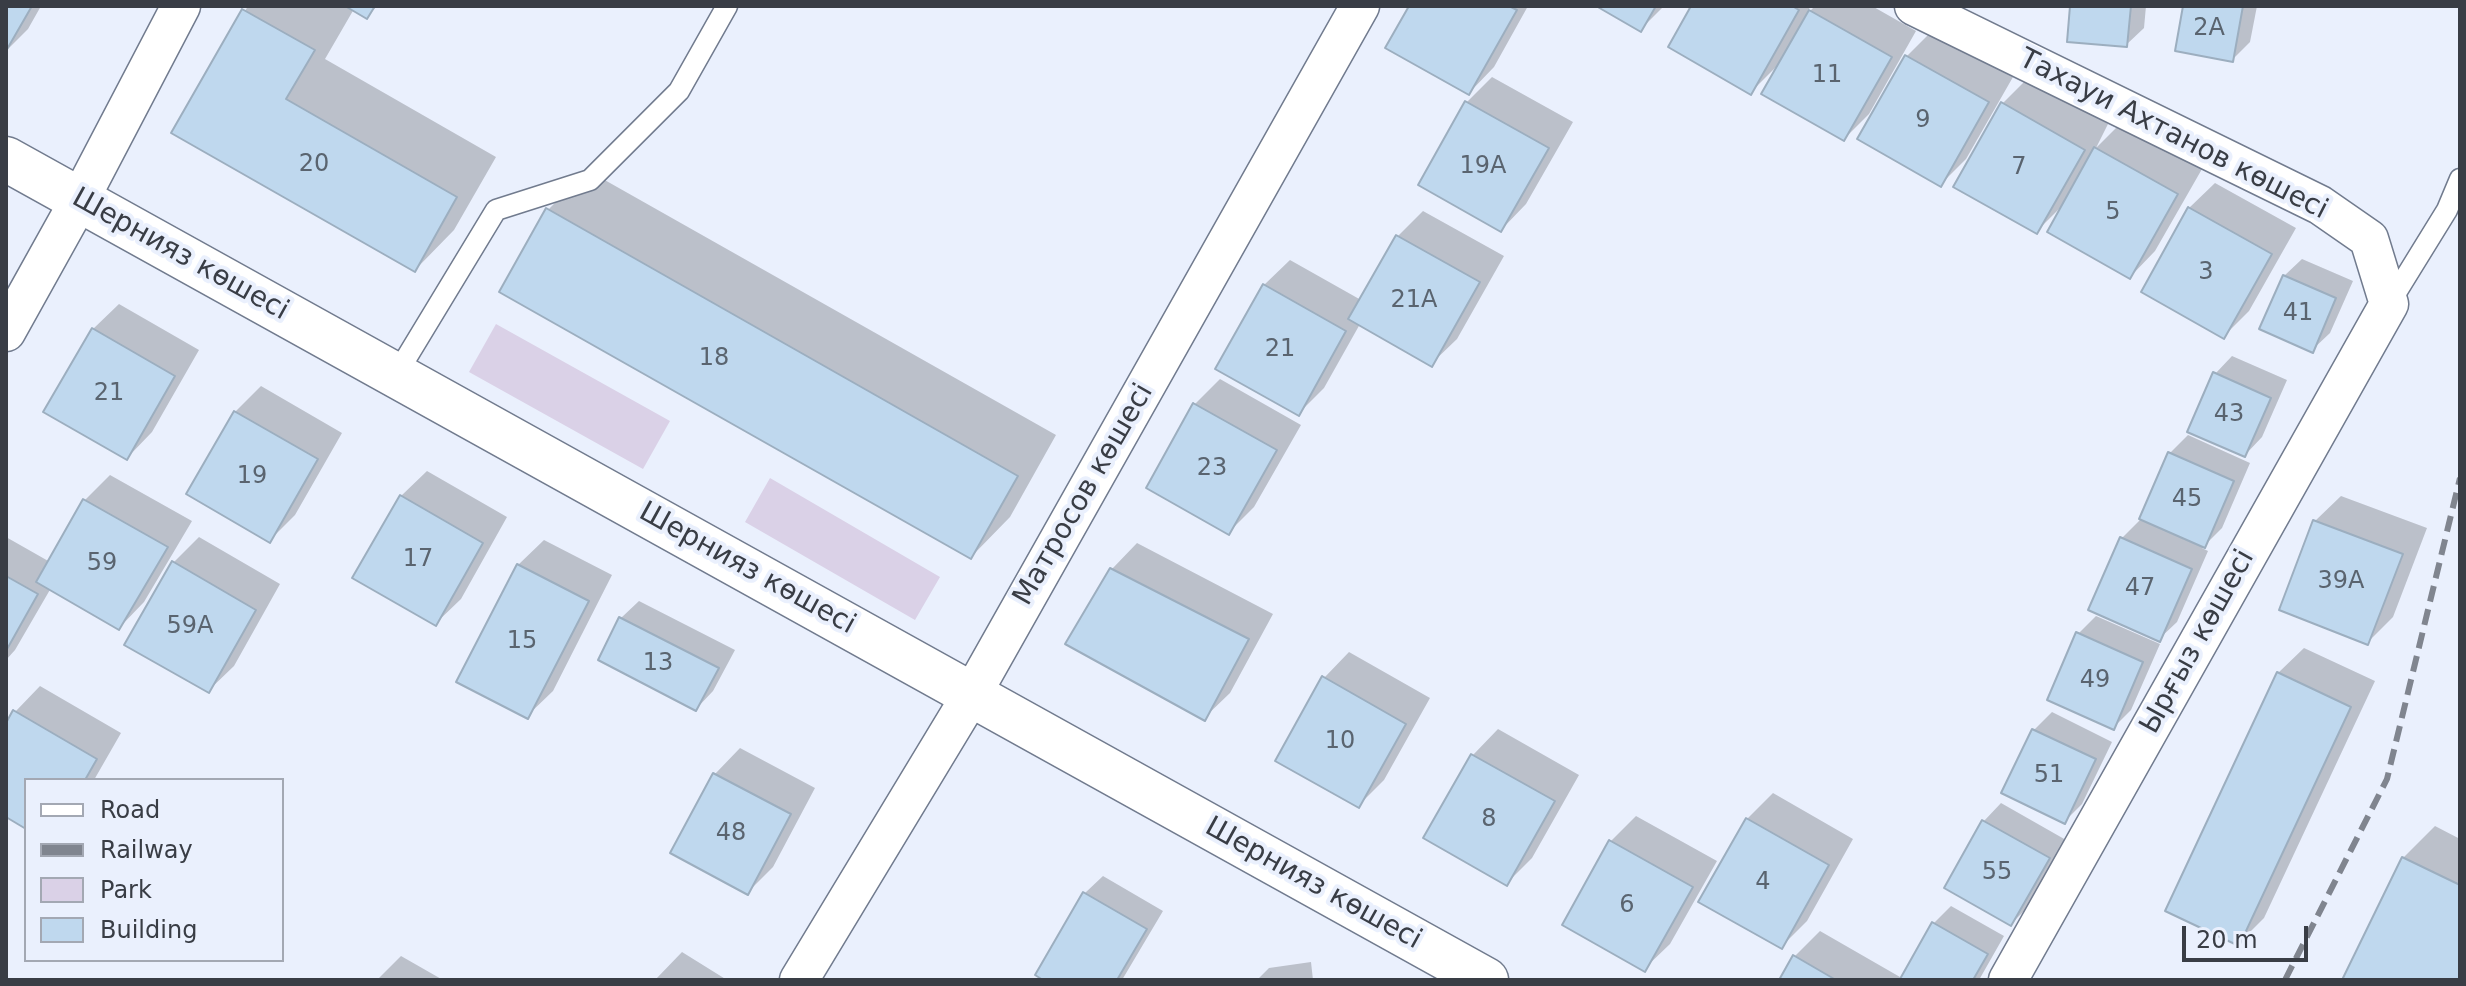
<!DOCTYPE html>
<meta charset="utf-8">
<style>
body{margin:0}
#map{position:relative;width:2466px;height:986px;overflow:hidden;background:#eaf0fd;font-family:"DejaVu Sans",sans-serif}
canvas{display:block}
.frame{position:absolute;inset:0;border:8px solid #393d45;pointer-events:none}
.legend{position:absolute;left:24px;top:778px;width:260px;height:184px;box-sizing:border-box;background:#eaf0fd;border:2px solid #a3a8b3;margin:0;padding:10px 14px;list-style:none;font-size:24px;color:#393d45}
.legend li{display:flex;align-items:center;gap:16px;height:40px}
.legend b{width:40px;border:2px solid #a3a8b3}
.scale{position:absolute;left:2182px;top:926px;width:126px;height:36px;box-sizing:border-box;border:4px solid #393d45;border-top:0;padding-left:10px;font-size:24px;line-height:28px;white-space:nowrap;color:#393d45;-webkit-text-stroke:6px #eaf0fd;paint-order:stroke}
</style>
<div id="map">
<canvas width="2466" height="986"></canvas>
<div class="frame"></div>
<ul class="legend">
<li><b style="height:10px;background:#fff"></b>Road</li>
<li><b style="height:10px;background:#80858f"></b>Railway</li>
<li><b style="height:22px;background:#dad1e7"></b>Park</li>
<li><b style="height:22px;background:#bfd8ee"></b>Building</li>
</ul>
<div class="scale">20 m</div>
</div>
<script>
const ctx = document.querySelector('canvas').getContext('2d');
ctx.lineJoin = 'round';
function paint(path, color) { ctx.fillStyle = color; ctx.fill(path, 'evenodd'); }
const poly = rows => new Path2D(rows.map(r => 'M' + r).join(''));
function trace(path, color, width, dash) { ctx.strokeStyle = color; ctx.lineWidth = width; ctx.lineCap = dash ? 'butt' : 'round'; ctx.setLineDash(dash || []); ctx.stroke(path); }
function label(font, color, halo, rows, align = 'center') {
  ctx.font = font + ' "DejaVu Sans",sans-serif'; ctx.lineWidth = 8; ctx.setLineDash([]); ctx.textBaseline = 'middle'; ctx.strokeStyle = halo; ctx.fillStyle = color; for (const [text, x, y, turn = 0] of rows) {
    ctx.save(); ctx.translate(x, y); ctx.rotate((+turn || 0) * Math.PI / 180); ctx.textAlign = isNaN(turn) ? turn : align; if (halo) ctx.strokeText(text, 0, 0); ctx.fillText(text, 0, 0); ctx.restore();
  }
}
paint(poly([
 [496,324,670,421,643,469,469,372],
 [770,478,940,577,915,620,745,522]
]), '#dad1e7');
paint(poly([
 [6,6,41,6,28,29,6,51],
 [248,6,377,6,367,17,354,9,325,59,496,157,454,230,415,270,174,132],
 [1411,6,1528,6,1494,67,1469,93],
 [1600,6,1664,6,1641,29],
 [1693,6,1810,6,1808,13,1815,6,1872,6,1916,31,1869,114,1844,139,1779,64,1751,92],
 [2072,6,2146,6,2144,28,2126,45],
 [2185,6,2257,6,2250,42,2233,59],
 [1932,31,2013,77,1966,159,1941,184,1907,56],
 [1492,77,1573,122,1526,204,1501,230,1467,102],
 [2028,78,2108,124,2096,148,2121,123,2202,169,2155,251,2130,277,2063,205,2036,232,2002,104],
 [587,170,1056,435,1010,517,971,557,548,210],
 [2215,183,2296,228,2249,311,2224,336,2189,208],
 [1423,211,1504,256,1457,339,1431,364,1360,324,1324,388,1298,414,1264,285,1290,260,1361,300,1398,236],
 [2302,259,2353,281,2330,333,2312,350,2284,276],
 [119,304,199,350,152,432,127,458,93,329],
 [2232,356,2287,380,2262,437,2245,455,2215,374],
 [1220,379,1301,425,1254,507,1229,532,1195,404],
 [261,386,342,433,295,515,270,540,235,412],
 [2188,435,2250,463,2222,528,2202,548,2208,551,2177,622,2159,639,2122,538,2140,520,2170,453],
 [427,471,507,517,461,599,435,624,401,496],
 [110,475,192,521,144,602,119,628,51,588,15,650,6,660,6,537,50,562,85,500],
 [2341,496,2427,528,2393,617,2368,642,2315,521],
 [199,537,280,584,234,666,208,691,174,562],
 [544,540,612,575,553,691,527,716,518,565],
 [1137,543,1273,614,1230,693,1204,718,1067,643,1112,569],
 [639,601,735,650,713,691,696,709,621,618],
 [2096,616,2160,644,2131,710,2113,728,2078,634],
 [2304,648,2375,681,2264,918,2239,943,2278,673],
 [1349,652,1430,698,1384,780,1358,806,1324,678],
 [40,686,121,733,94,780,26,780,26,827,6,815,6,727,15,712],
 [2052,712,2112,742,2082,804,2065,821,2004,792,2034,730],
 [1498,729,1579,775,1532,858,1507,883,1426,837,1473,755],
 [740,748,815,788,773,867,748,892,673,852,715,774],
 [1773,793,1853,839,1807,921,1781,947,1700,901,1747,819],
 [2001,803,2066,840,2029,906,2011,924,1946,887,1984,821],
 [1636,816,1717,861,1670,944,1644,969,1611,841],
 [2435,826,2460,839,2460,980,2344,980,2403,858],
 [1103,876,1163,911,1122,980,1047,980,1037,974,1085,893],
 [1951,906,2004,936,1979,980,1906,980,1903,978,1934,923],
 [1820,931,1900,977,1899,980,1781,980,1794,957],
 [682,952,727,980,655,980],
 [401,956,443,980,377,980],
 [1311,962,1313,980,1257,980,1269,968]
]), '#0003');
const building = poly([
 [6,6,32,6,6,51,6,6],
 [345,6,375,6,367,19,345,6],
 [1409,6,1509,6,1517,10,1469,95,1385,48,1409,6],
 [1596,6,1656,6,1641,32,1596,6],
 [1691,6,1792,6,1799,10,1751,95,1668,47,1691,6],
 [2070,6,2131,6,2127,47,2067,42,2070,6],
 [2183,6,2243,6,2233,62,2175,51,2183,6],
 [242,9,315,50,286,99,457,197,415,272,171,133,242,9],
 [1809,10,1892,57,1844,141,1761,94,1809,10],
 [1905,55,1989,102,1941,187,1857,139,1905,55],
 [1465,101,1549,148,1501,232,1418,185,1465,101],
 [2001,102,2085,150,2037,234,1953,187,2001,102],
 [2094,147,2178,194,2130,279,2047,232,2094,147],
 [2188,207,2272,254,2224,339,2141,292,2188,207],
 [546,208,1018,476,971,559,499,292,546,208],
 [1396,235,1480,282,1432,367,1348,319,1396,235],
 [2283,275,2336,298,2313,353,2259,329,2283,275],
 [1263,284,1346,331,1299,416,1215,369,1263,284],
 [92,328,175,376,127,460,43,412,92,328],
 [2213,372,2271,398,2245,457,2187,432,2213,372],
 [1193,403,1277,450,1229,535,1146,488,1193,403],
 [234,411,318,459,270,543,186,494,234,411],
 [2168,452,2234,481,2205,548,2139,519,2168,452],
 [400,495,483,543,436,626,352,578,400,495],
 [83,499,168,547,119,630,36,582,83,499],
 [2313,520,2403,554,2368,645,2279,610,2313,520],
 [2120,537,2192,569,2160,642,2088,610,2120,537],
 [172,561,256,610,209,693,124,645,172,561],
 [517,564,589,601,528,719,456,682,517,564],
 [1110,568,1249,639,1205,721,1065,644,1110,568],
 [6,576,38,594,6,651,6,576],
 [619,617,719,668,696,711,598,660,619,617],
 [2076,632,2143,662,2114,730,2047,700,2076,632],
 [2277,672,2351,707,2239,946,2165,911,2277,672],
 [1322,676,1406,724,1359,808,1275,761,1322,676],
 [13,710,97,759,85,780,26,780,26,829,6,817,6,723,13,710],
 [2032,729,2096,759,2065,824,2001,793,2032,729],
 [1471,754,1555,801,1507,886,1423,838,1471,754],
 [713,773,791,814,748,895,670,853,713,773],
 [1746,818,1829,865,1782,949,1698,902,1746,818],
 [1982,820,2050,858,2011,926,1944,888,1982,820],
 [1609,840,1693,887,1645,972,1562,925,1609,840],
 [2402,857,2460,885,2460,980,2342,980,2402,857],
 [1083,892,1147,929,1117,980,1043,980,1035,975,1083,892],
 [1932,922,1988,954,1973,980,1900,979,1932,922],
 [1793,955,1836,980,1779,980,1793,955]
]);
paint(building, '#bfd8ee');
trace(building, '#9caebf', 2);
const service = poly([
 [2389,304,2447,210,2460,179],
 [396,375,496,210,590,180,679,91,727,6]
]);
const minor = poly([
 [1914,6,2320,205,2369,239,2389,304,2008,980],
 [6,332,80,199,181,6],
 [799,980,972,694,1360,6]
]);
const tertiary = poly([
 [6,159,1486,980]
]);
trace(service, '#717b8e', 23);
trace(minor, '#717b8e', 41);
trace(tertiary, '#717b8e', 47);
trace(service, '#fff', 20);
trace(minor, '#fff', 38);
trace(tertiary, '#fff', 44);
trace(poly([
 [2285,980,2387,779,2460,478]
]), '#80858f', 6, [16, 8]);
label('24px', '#5a646f', null, [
 ["2А",2209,29],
 ["11",1827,76],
 ["9",1923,121],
 ["20",314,165],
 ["19А",1483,167],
 ["7",2019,168],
 ["5",2113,213],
 ["3",2206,273],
 ["21А",1414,301],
 ["41",2298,314],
 ["21",1280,350],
 ["18",714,359],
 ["21",109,394],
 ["43",2229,415],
 ["23",1212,469],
 ["19",252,477],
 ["45",2187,500],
 ["17",418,560],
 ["59",102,564],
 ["39А",2341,582],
 ["47",2140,589],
 ["59А",190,627],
 ["15",522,642],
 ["13",658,664],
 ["49",2095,681],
 ["10",1340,742],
 ["51",2049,776],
 ["8",1489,820],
 ["48",731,834],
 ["55",1997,873],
 ["4",1763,883],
 ["6",1627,906]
]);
label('28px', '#393d45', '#eaf0fd', [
 ["Тахауи Ахтанов көшесі",2173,135,27],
 ["Шернияз көшесі",180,255,29],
 ["Матросов көшесі",1084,495,-60],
 ["Шернияз көшесі",747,569,29],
 ["Ырғыз көшесі",2198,642,-61],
 ["Шернияз көшесі",1313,884,29]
]);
</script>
